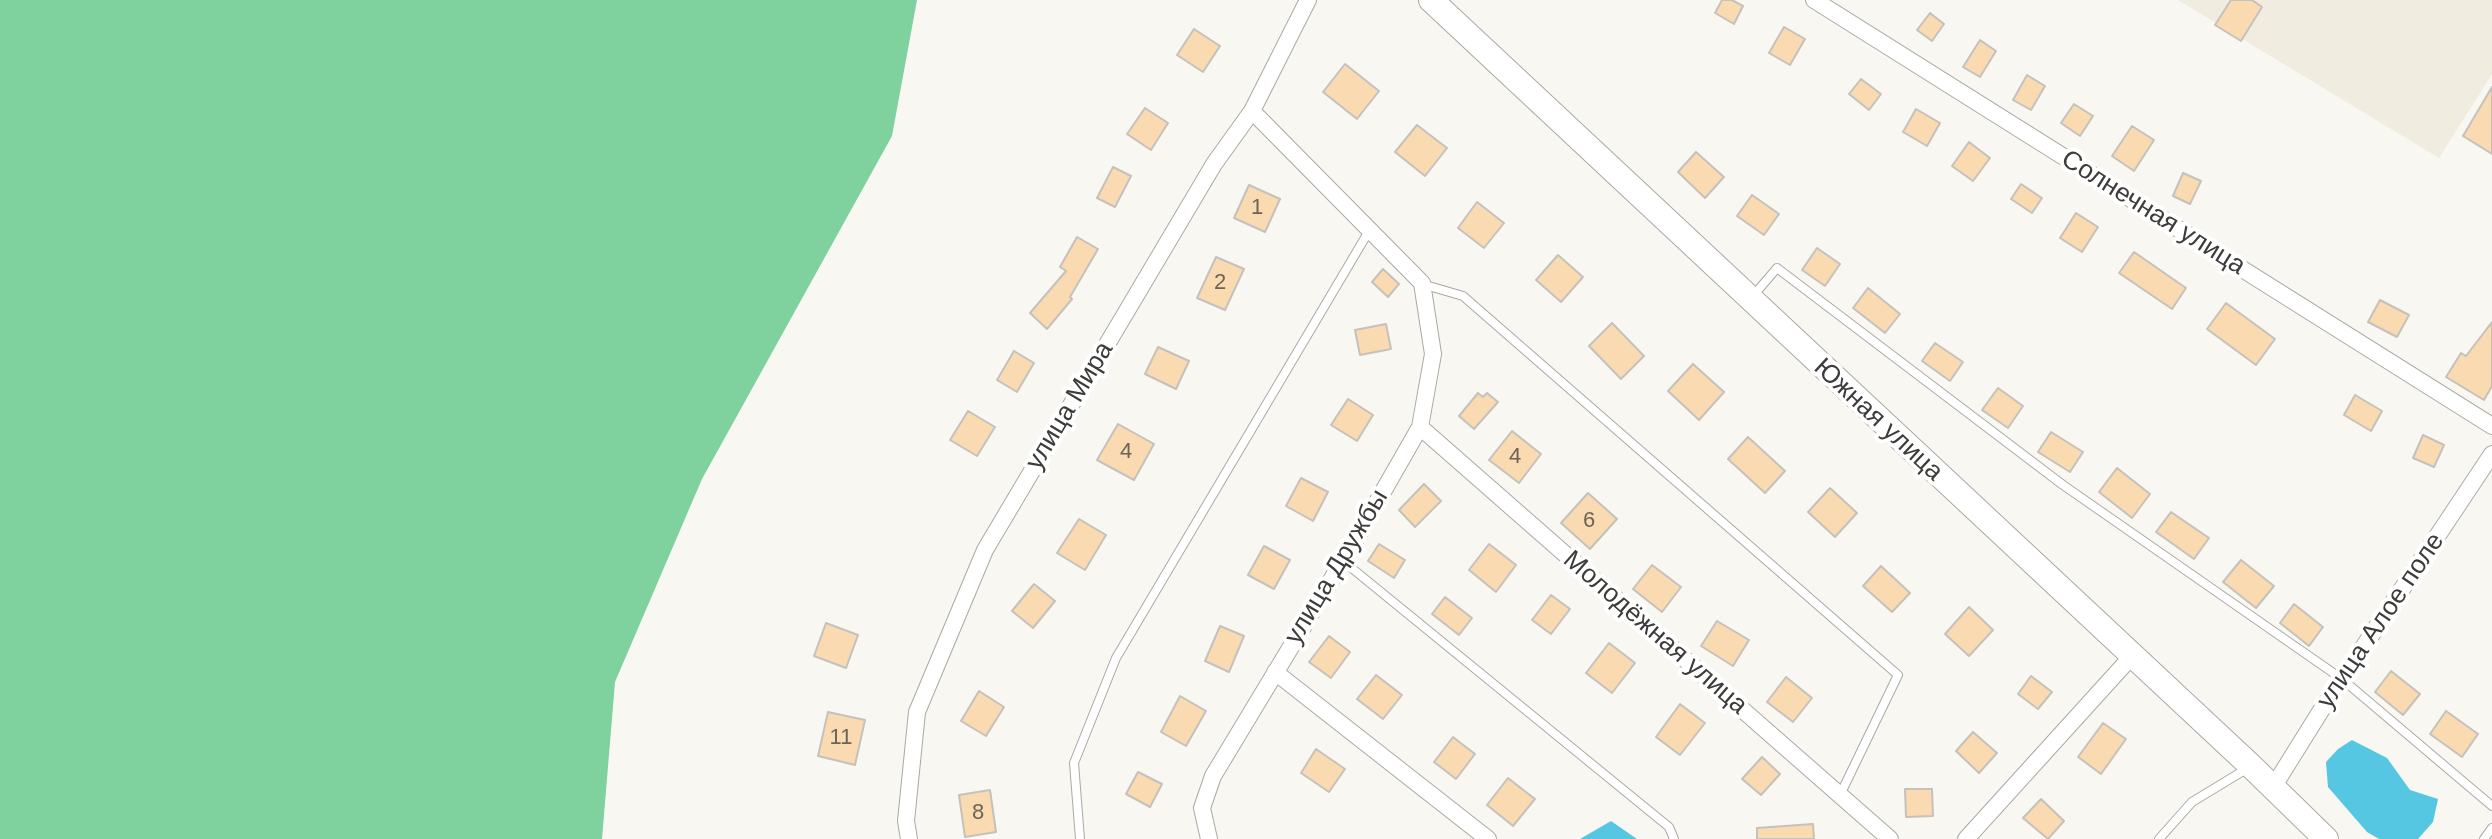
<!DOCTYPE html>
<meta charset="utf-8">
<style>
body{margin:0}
canvas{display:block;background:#f9f7f1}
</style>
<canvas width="2492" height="839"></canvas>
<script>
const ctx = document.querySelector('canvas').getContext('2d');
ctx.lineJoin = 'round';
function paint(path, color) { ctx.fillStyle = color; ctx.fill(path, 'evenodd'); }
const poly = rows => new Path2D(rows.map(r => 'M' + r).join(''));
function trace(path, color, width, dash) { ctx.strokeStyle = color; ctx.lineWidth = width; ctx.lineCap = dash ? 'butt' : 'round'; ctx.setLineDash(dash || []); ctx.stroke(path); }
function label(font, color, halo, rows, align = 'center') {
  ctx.font = font + ' Helvetica,sans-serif'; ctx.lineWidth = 8; ctx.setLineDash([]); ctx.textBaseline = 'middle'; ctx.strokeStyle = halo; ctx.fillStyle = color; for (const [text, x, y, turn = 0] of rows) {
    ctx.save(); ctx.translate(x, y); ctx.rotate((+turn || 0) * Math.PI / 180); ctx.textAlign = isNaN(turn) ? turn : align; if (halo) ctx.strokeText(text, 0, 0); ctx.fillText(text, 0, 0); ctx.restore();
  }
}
paint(poly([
 [2178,0,2492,0,2492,74,2439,158]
]), '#f0ecdf');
paint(poly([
 [0,0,917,0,892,136,702,479,615,682,602,839,0,839]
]), '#7fd19e');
paint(poly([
 [2352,740,2387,758,2410,790,2438,799,2433,822,2418,839,2379,839,2367,832,2328,787,2326,762,2338,749],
 [1611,821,1637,839,1580,839]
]), '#56c7e3');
const building = poly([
 [1722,0,1732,0,1743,6,1734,24,1715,13,1722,0],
 [2231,0,2252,0,2262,7,2241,41,2215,25,2231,0],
 [1930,13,1944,24,1932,41,1917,30,1930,13],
 [1784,27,1805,39,1790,65,1769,53,1784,27],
 [1194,29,1220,46,1203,72,1177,55,1194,29],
 [1980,40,1996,51,1980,77,1963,67,1980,40],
 [1345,64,1379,91,1357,119,1323,92,1345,64],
 [2027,75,2045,86,2031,110,2013,100,2027,75],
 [1861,79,1881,94,1869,110,1849,94,1861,79],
 [2492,87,2492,154,2463,136,2492,87],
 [2074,104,2093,116,2080,136,2061,123,2074,104],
 [1145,108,1168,123,1151,150,1127,134,1145,108],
 [1916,109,1940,123,1927,146,1903,132,1916,109],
 [1417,125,1447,148,1425,176,1395,152,1417,125],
 [2132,126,2154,140,2134,171,2112,156,2132,126],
 [1969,142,1990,158,1973,181,1952,166,1969,142],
 [1696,152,1724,177,1705,198,1678,172,1696,152],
 [1113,167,1131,176,1115,207,1097,198,1113,167],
 [2183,173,2201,181,2190,204,2173,196,2183,173],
 [2021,184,2042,198,2032,213,2011,199,2021,184],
 [1249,185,1280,199,1265,232,1234,218,1249,185],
 [1752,195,1779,214,1764,235,1737,216,1752,195],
 [1477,202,1504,223,1484,248,1458,228,1477,202],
 [2076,213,2098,227,2082,252,2060,238,2076,213],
 [1077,237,1098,249,1070,297,1072,299,1047,329,1030,313,1066,271,1060,267,1077,237],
 [1817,248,1840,264,1825,286,1802,270,1817,248],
 [2134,252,2186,288,2172,309,2119,273,2134,252],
 [1558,255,1583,277,1561,302,1536,280,1558,255],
 [1216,257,1244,269,1225,310,1197,298,1216,257],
 [1383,269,1399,284,1388,297,1372,282,1383,269],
 [1868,288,1900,314,1885,333,1853,308,1868,288],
 [2380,300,2409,315,2397,337,2368,322,2380,300],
 [2226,303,2275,339,2256,365,2207,329,2226,303],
 [2492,322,2492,386,2484,400,2446,377,2461,353,2466,356,2492,322],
 [1612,323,1644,356,1621,379,1589,346,1612,323],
 [1386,324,1391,349,1360,355,1355,330,1386,324],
 [1935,343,1963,362,1950,381,1922,361,1935,343],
 [1158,347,1189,361,1176,389,1145,374,1158,347],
 [1014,351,1034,363,1017,392,997,380,1014,351],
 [1693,364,1724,392,1699,420,1668,391,1693,364],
 [1998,388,2023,406,2008,428,1982,410,1998,388],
 [1478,393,1483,397,1487,393,1498,402,1474,429,1459,416,1478,393],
 [2355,395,2382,411,2371,431,2344,415,2355,395],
 [1348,399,1373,415,1357,441,1331,425,1348,399],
 [968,411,995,427,977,456,950,440,968,411],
 [1118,424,1154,444,1134,480,1097,460,1118,424],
 [1512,431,1541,454,1519,483,1489,460,1512,431],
 [2051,432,2083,452,2070,472,2038,452,2051,432],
 [2423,435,2444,445,2434,467,2413,458,2423,435],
 [1748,437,1785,471,1765,493,1728,459,1748,437],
 [2117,468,2150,494,2132,518,2099,492,2117,468],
 [1301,478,1328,492,1313,521,1286,506,1301,478],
 [1424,484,1441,501,1415,527,1399,510,1424,484],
 [1830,488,1857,513,1835,537,1808,512,1830,488],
 [1588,493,1617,519,1590,549,1561,523,1588,493],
 [2171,512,2209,538,2194,559,2156,532,2171,512],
 [1079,519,1106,535,1085,570,1057,553,1079,519],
 [1379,544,1405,560,1394,578,1368,561,1379,544],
 [1489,544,1516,565,1496,592,1469,570,1489,544],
 [1264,546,1290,560,1274,589,1248,575,1264,546],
 [2241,560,2274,586,2256,608,2223,582,2241,560],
 [1652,565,1681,587,1662,612,1633,589,1652,565],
 [1881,566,1910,593,1892,612,1863,586,1881,566],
 [1034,584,1055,601,1033,628,1012,611,1034,584],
 [1551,595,1570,609,1551,634,1532,620,1551,595],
 [1445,597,1472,618,1459,635,1432,614,1445,597],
 [2294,604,2323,627,2309,646,2280,623,2294,604],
 [1969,607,1993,630,1969,656,1945,634,1969,607],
 [1717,621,1749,640,1733,666,1701,646,1717,621],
 [826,623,858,635,846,668,814,656,826,623],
 [1220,626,1244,636,1229,672,1205,661,1220,626],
 [1329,636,1350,652,1331,678,1309,662,1329,636],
 [1609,643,1635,663,1612,693,1586,673,1609,643],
 [2391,671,2420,694,2403,715,2375,692,2391,671],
 [1376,675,1402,695,1383,719,1357,699,1376,675],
 [2031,676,2052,692,2038,709,2018,694,2031,676],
 [1786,677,1812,698,1793,722,1767,702,1786,677],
 [979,691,1004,707,986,736,961,721,979,691],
 [1180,696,1206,711,1186,746,1161,732,1180,696],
 [1680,704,1705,723,1680,755,1656,737,1680,704],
 [2446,711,2478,734,2462,757,2430,734,2446,711],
 [828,712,865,720,855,765,818,756,828,712],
 [2103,723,2126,739,2101,774,2078,757,2103,723],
 [1973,732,1997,753,1979,773,1956,751,1973,732],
 [1453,737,1475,754,1456,779,1434,762,1453,737],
 [1316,749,1345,769,1329,792,1301,773,1316,749],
 [1762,757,1780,774,1761,795,1742,779,1762,757],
 [1138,772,1162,784,1150,807,1126,794,1138,772],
 [1508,778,1535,799,1513,826,1487,805,1508,778],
 [1905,789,1932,789,1933,816,1906,817,1905,789],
 [990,790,996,832,965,837,959,795,990,790],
 [2041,799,2064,821,2048,839,2023,818,2041,799],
 [1813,824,1814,839,1757,839,1757,828,1813,824]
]);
paint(building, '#fadab0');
trace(building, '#c5c1bc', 2);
const service = poly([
 [1422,284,1463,296,1898,675,1840,795],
 [1753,296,1777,268,2063,485,2342,679,2492,806],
 [1343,561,1669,827,1674,839],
 [1080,839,1074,763,1116,658,1369,231],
 [2159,839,2192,802,2248,768],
 [2484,839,2492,828]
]);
const minor = poly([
 [1814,0,2492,426],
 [1420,427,1890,839],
 [1275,672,1488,839],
 [2272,789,2320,712,2492,454],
 [909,839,906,821,917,712,985,550,1214,164,1252,111,1308,0],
 [1209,839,1202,808,1213,776,1353,544,1420,427,1433,354,1422,283,1252,111],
 [1966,839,2132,656]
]);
const secondary = poly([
 [1431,0,2251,766,2326,839]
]);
trace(service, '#aba9a3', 10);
trace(minor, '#aba9a3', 18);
trace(secondary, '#aba9a3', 26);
trace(service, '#fff', 8);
trace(minor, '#fff', 16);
trace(secondary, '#fff', 24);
label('22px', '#6c6458', null, [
 ["1",1257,208],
 ["2",1220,283],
 ["4",1126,452],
 ["4",1515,457],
 ["6",1589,521],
 ["11",841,738],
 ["8",978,813]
]);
label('26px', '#3d3c3a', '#fff', [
 ["Солнечная улица",2153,213,32],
 ["улица Мира",1070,406,-59],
 ["Южная улица",1878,420,43],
 ["улица Дружбы",1337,567,-59],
 ["улица Алое поле",2381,621,-56],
 ["Молодёжная улица",1655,633,41]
]);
</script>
